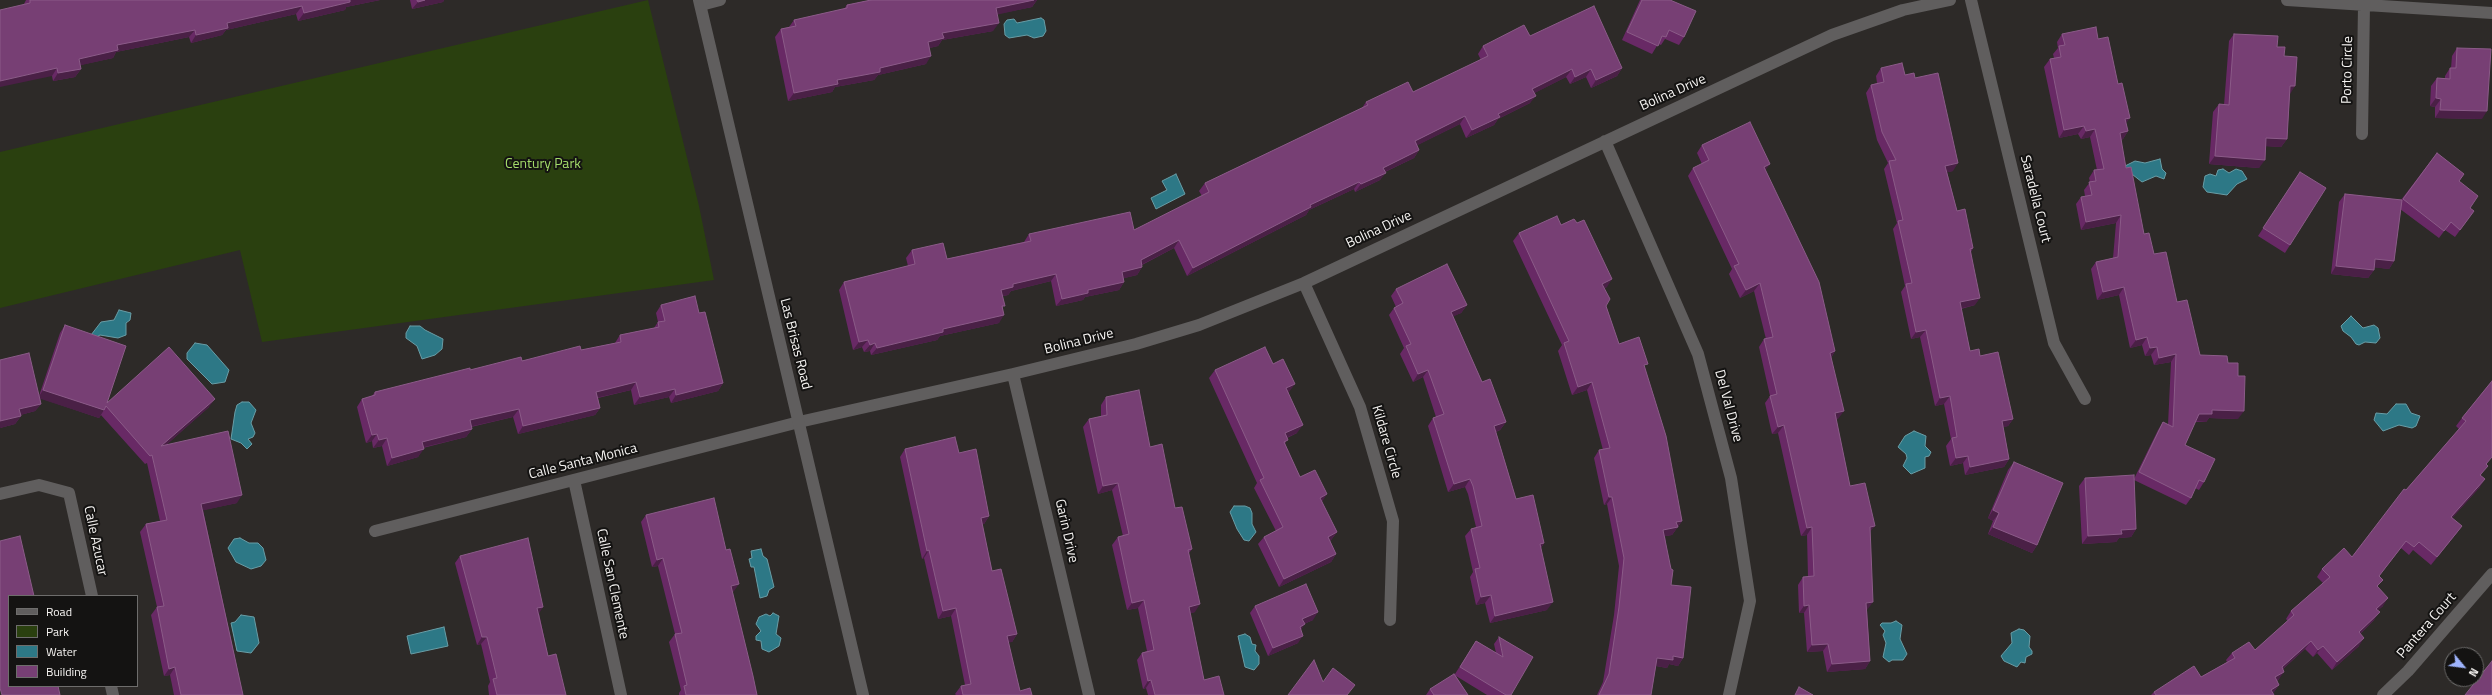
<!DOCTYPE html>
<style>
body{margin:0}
#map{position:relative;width:2492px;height:695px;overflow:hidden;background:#2d2a28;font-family:"Titillium Web",sans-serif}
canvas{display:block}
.legend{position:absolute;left:8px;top:595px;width:130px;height:92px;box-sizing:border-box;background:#141312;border:1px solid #6e6d6c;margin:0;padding:5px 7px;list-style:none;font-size:12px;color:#f6f4f2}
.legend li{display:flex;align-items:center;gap:8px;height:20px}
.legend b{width:20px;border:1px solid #6e6d6c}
.north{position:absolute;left:2444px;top:647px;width:40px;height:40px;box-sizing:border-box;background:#141312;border:1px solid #6e6d6c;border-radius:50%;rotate:119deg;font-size:11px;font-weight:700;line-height:16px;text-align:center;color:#f6f4f2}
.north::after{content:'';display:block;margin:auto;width:14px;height:18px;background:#9eb4fd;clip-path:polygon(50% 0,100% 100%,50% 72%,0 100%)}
</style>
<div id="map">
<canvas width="2492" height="695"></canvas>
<ul class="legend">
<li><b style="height:5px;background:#605e5e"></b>Road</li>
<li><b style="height:11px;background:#2a400f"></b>Park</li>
<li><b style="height:11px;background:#2d7886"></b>Water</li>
<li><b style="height:11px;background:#773f74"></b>Building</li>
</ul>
<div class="north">N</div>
</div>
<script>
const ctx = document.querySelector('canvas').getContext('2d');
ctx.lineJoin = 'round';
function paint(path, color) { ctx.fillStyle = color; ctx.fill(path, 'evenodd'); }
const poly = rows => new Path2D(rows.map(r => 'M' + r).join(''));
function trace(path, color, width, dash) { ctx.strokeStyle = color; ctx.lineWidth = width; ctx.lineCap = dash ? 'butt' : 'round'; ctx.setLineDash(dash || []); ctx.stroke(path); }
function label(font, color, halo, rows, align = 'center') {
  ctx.font = font + ' "Titillium Web",sans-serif'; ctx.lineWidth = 4; ctx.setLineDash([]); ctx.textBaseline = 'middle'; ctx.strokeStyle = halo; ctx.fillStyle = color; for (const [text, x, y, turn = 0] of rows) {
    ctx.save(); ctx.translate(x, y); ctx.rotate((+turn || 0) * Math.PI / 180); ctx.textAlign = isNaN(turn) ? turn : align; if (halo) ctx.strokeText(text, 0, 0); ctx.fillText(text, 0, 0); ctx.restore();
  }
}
paint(poly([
 [648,0,699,206,714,280,262,342,240,250,0,308,0,152]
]), '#2a400f');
const water = poly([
 [1041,18,1044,20,1046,31,1043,36,1034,38,1027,35,1009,38,1005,35,1004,24,1007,20,1014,19,1017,23,1041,18],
 [2160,159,2162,169,2166,173,2164,179,2156,176,2142,182,2123,167,2135,161,2145,163,2160,159],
 [2223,169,2229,173,2236,169,2242,171,2247,179,2237,184,2227,195,2207,192,2203,187,2205,176,2210,174,2216,176,2218,170,2223,169],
 [1176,174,1185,194,1156,209,1151,198,1167,190,1162,181,1176,174],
 [119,310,131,313,130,320,126,323,126,335,118,338,100,335,95,338,91,335,101,322,114,320,119,310],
 [2351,316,2363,328,2374,325,2378,328,2380,338,2376,343,2365,342,2359,345,2356,344,2351,337,2343,331,2341,326,2351,316],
 [410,326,420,326,425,330,443,339,442,349,435,355,422,359,417,346,406,338,406,333,410,326],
 [195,343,207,345,229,370,225,382,212,384,187,359,187,353,195,343],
 [242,402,249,402,256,410,251,423,255,433,253,437,248,439,252,444,247,449,241,443,231,439,235,412,237,405,242,402],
 [2396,404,2406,404,2411,413,2420,416,2416,426,2412,428,2399,425,2383,431,2374,420,2376,413,2387,414,2396,404],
 [1914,431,1926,436,1925,446,1931,452,1929,456,1925,457,1925,468,1911,474,1903,466,1907,458,1906,454,1898,447,1905,436,1914,431],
 [1234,506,1245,506,1250,508,1252,513,1252,524,1256,532,1249,541,1244,540,1237,529,1230,512,1234,506],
 [240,538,249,543,258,543,263,548,266,560,261,566,251,569,236,562,228,548,234,539,240,538],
 [761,549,763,556,767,559,774,587,769,590,767,596,760,598,754,567,751,567,749,559,752,558,751,551,761,549],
 [773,613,779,616,776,634,781,638,779,646,769,652,762,649,761,641,756,640,756,636,761,631,756,624,759,617,766,614,770,616,773,613],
 [241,615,254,617,259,643,251,653,237,651,231,623,235,622,241,615],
 [1896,621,1902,625,1900,639,1907,654,1903,660,1892,660,1889,662,1883,657,1886,643,1883,635,1885,631,1880,625,1882,623,1891,623,1896,621],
 [444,627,448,646,411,654,407,636,444,627],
 [2019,629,2024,630,2030,636,2029,647,2032,651,2032,654,2026,657,2025,663,2021,662,2017,667,2004,661,2001,656,2012,643,2011,633,2019,629],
 [1245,634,1250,637,1252,644,1256,645,1255,651,1259,656,1259,664,1254,670,1245,667,1238,636,1245,634]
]);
paint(water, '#2d7886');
trace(water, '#699da6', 1);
trace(poly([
 [1971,0,2054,343,2085,399],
 [2287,0,2492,13],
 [701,5,720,0],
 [2362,134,2364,6],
 [1605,141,1698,354,1731,478,1750,601,1729,695],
 [1304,283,1360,407,1393,521,1390,620],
 [1013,374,1089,695],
 [574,480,621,695],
 [0,494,39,485,69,493,92,596],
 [375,531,799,422,1013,374,1136,344,1199,325,1304,283,1832,35,1903,10,1950,0],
 [111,686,113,695],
 [2383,695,2408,671,2492,574]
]), '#605e5e', 12);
trace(poly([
 [699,0,863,695]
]), '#605e5e', 12);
paint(poly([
 [26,0,380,0,346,7,345,10,298,21,296,14,226,30,222,35,191,43,189,37,116,52,113,58,80,65,81,69,75,77,53,81,52,76,24,5,24,4],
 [410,0,444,0,443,2,412,9],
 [871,0,1037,0,1032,7,997,14,993,31,942,40,938,46,929,48,926,64,878,75,874,80,835,87,832,92,788,101,775,37,781,29,789,27,794,20,844,9,847,5],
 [1640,0,1670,0,1684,37,1679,45,1665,39,1661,45,1658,44,1652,54,1622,40],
 [2062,34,2098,39,2126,123,2128,131,2123,139,2121,140,2126,168,2144,234,2154,254,2177,302,2200,355,2238,419,2209,418,2206,422,2195,422,2185,445,2204,482,2199,490,2195,488,2191,498,2186,505,2134,480,2136,529,2131,537,2119,538,2116,542,2082,544,2079,486,2085,478,2134,479,2158,430,2163,422,2168,425,2171,362,2154,365,2151,355,2145,356,2142,345,2130,348,2119,295,2097,300,2091,269,2096,262,2113,258,2116,223,2081,230,2076,204,2081,197,2085,196,2084,190,2090,182,2089,178,2094,170,2097,170,2090,137,2081,139,2078,134,2059,138,2044,67,2050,59,2054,58,2053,54,2058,48,2057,42],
 [2234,34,2277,47,2284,56,2290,94,2287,139,2281,147,2266,146,2259,168,2209,164,2213,112,2219,104,2224,105,2229,41],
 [1530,36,1622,68,1617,76,1591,88,1586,77,1570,84,1566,77,1534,93,1530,103,1498,119,1494,125,1466,138,1460,124,1417,145,1419,150,1414,158,1385,172,1380,180,1355,192,1354,189,1309,210,1306,215,1187,276,1174,248,1142,265,1142,267,1137,275,1124,278,1124,282,1119,290,1085,297,1083,300,1056,306,1051,281,1011,291,1008,295,1003,296,1003,309,999,323,940,336,937,340,871,355,870,351,864,352,862,347,853,350,839,290,844,282,908,266,906,258,912,250,947,259,1024,242,1029,234,1134,230,1202,196,1199,191,1205,183,1362,108,1366,102,1413,92,1481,60,1478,54,1483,46],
 [2457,48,2482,119,2435,118,2435,107,2430,106,2431,86,2437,78,2445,78,2445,76,2450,68,2451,68,2452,56],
 [1881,68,1915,78,1953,171,1947,172,1957,211,1973,248,1971,252,1975,305,1961,309,1970,351,1980,356,2013,419,2008,426,2003,427,2009,459,2004,467,1965,475,1963,463,1950,466,1946,446,1951,439,1944,404,1935,406,1920,337,1911,339,1901,292,1905,286,1893,229,1897,223,1884,169,1888,163,1877,140,1866,93,1871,85,1877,83,1876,76],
 [1702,145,1765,170,1835,351,1831,358,1838,419,1836,419,1850,486,1870,532,1867,610,1870,661,1865,669,1827,672,1823,651,1807,652,1804,613,1799,613,1798,585,1803,577,1808,577,1807,535,1801,536,1778,433,1772,434,1765,403,1770,396,1759,347,1764,339,1766,339,1754,291,1740,298,1729,274,1732,269,1688,176,1693,168,1702,164,1697,153],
 [2437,153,2464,174,2459,181,2470,208,2474,211,2455,237,2445,230,2439,238,2400,209,2394,261,2389,269,2374,267,2374,270,2368,278,2331,274,2339,202,2345,194,2401,200],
 [2300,172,2290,245,2285,253,2258,236],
 [1561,225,1607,287,1604,288,1606,306,1619,344,1645,368,1682,521,1672,535,1665,536,1671,585,1683,658,1678,666,1669,664,1667,668,1656,666,1651,695,1597,695,1603,682,1614,615,1619,566,1607,504,1604,505,1594,458,1599,450,1603,450,1587,390,1572,395,1558,351,1562,345,1513,241,1519,233],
 [1396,289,1467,305,1461,313,1453,316,1482,382,1506,422,1500,430,1496,432,1516,499,1544,543,1541,548,1547,610,1490,623,1485,603,1476,605,1470,577,1473,572,1465,536,1471,529,1476,527,1468,494,1465,487,1448,492,1428,426,1433,418,1436,417,1423,377,1413,382,1400,354,1404,348,1389,315,1394,308,1396,307,1391,296],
 [661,305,699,313,723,383,718,391,671,403,669,397,634,405,631,390,598,398,600,408,595,415,518,434,513,417,471,427,472,429,466,437,423,448,418,457,387,466,382,446,373,448,372,441,366,443,357,407,362,399,372,396,375,392,470,370,581,350,615,343,620,335,654,328,658,322,656,313],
 [65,325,107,403,209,407,166,445,237,503,203,510,243,695,174,695,170,675,164,676,151,615,157,607,140,532,146,524,160,521,147,463,145,464,101,415,99,418,40,398,41,404,35,411,20,415,21,416,15,424,0,428,39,396,60,333],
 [1273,364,1289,392,1288,393,1297,433,1287,438,1285,444,1300,477,1322,502,1337,532,1331,540,1330,541,1336,554,1331,562,1279,587,1258,544,1264,537,1276,531,1254,488,1257,483,1209,378,1215,370],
 [2492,381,2487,465,2481,475,2480,487,2452,518,2462,526,2456,534,2431,565,2413,550,2409,555,2401,548,2379,576,2378,587,2383,606,2378,610,2374,620,2360,634,2359,646,2332,670,2317,653,2313,657,2305,649,2283,669,2279,679,2277,681,2279,685,2273,693,2274,695,2151,695,2154,692,2201,677,2227,662,2226,660,2232,653,2255,650,2288,621,2286,619,2291,611,2323,583,2317,577,2322,569,2352,557,2406,490,2459,429,2456,426,2462,418],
 [1106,397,1150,447,1192,549,1189,553,1195,612,1190,613,1204,680,1224,695,1148,695,1146,688,1143,689,1137,660,1142,653,1147,651,1138,608,1127,610,1112,545,1118,537,1123,536,1112,490,1098,494,1083,427,1089,419,1101,417,1101,405],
 [905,449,959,453,989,516,984,524,982,524,992,571,1017,634,1012,642,1008,642,1020,691,1032,695,956,695,955,694,961,686,965,685,951,616,938,619,924,558,922,559,900,457],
 [2014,462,2037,545,2032,553,1988,534,1993,521,1988,518,2008,470],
 [646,515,734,591,732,592,757,695,679,695,679,693,681,690,669,642,675,634,658,566,652,567,641,522],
 [460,556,539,613,548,656,566,695,489,695,488,686,490,682,481,644,477,645,455,563],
 [1255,606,1313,620,1304,624,1301,630,1298,643,1268,656,1250,613],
 [1499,637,1511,695,1487,695,1456,676,1468,695,1426,695,1430,689,1455,674,1476,641,1496,653,1494,644]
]), '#682965');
paint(poly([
 [349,0,380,0,346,7,345,10,298,21,304,13],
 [425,0,444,0,443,2,412,9,418,2],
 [1034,0,1037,0,1032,7,991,16,996,8],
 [302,6,296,14,226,30,222,35,191,43,196,35,227,23],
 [999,23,993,31,942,40,938,46,922,50,928,42,942,33],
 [195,30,189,37,116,52,113,58,73,67,79,59,117,45],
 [931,56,926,64,878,75,874,80,835,87,832,92,788,101,794,93,880,68],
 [57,68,52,76,0,87,0,81],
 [1622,68,1617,76,1591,88,1596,80],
 [81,69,75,77,53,81,58,73],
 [1572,69,1566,77,1527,97,1532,89],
 [1591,69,1586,77,1570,84,1575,77],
 [2290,86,2295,86,2290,94,2285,94],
 [1536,96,1530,103,1498,119,1494,125,1466,138,1472,130,1498,114],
 [2436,98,2441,99,2435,107,2430,106],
 [2440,110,2487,111,2482,119,2435,118],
 [1465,116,1460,124,1410,149,1415,141],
 [2130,118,2124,126,2125,119],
 [2084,126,2078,134,2059,138,2064,130],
 [2095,129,2090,137,2081,139,2086,131],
 [2128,131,2123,139,2114,141,2120,133],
 [2266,138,2287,139,2281,147,2261,146],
 [1419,150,1414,158,1378,175,1383,168],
 [2215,156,2265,160,2259,168,2209,164],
 [1958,163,1953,171,1940,174,1945,166],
 [1770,164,1764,172,1764,167],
 [1386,173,1380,180,1355,192,1361,184],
 [1359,182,1354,189,1309,210,1306,215,1187,276,1193,268,1310,205],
 [2121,215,2116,223,2081,230,2086,222],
 [1179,240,1174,248,1135,268,1141,260],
 [2375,259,2394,261,2389,269,2370,267],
 [2336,266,2374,270,2368,278,2331,274],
 [1142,267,1137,275,1117,280,1122,272],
 [1056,274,1051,281,1011,291,1008,295,996,297,1001,290,1013,284],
 [1612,279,1607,287,1597,292,1602,284],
 [1124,282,1119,290,1085,297,1083,300,1056,306,1062,299,1088,290],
 [1760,283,1754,291,1740,298,1746,290],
 [2124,287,2119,295,2097,300,2103,292],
 [1980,298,1975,305,1954,310,1960,302],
 [1467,305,1461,313,1446,320,1451,312],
 [1004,315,999,323,940,336,937,340,871,355,877,348,943,329],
 [1926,330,1920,337,1911,339,1916,332],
 [2147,337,2142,345,2130,348,2136,340],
 [868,340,862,347,853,350,859,342],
 [875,343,870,351,864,352,870,345],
 [2157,347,2151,355,2145,356,2150,348],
 [1835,351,1830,359,1830,353],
 [2176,354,2171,362,2154,365,2159,358],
 [1428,370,1423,377,1413,382,1418,374],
 [636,382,631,390,591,399,596,392],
 [1592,382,1587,390,1572,395,1578,387],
 [723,383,718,391,671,403,676,395],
 [1295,384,1289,392,1280,396,1286,388],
 [675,389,669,397,634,405,640,397],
 [43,390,104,410,99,418,38,398],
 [1950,396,1944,404,1935,406,1940,398],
 [215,399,209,407,156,454,161,446],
 [41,404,35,411,13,417,19,409],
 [600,408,595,415,518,434,523,426],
 [519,409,513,417,464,428,470,420],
 [2212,410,2244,411,2238,419,2209,418,2206,422,2193,421,2199,414],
 [1844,411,1838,419,1829,421,1835,413],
 [21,416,15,424,0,428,0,421],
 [2013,419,2008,426,1996,429,2002,421],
 [1506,422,1500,430,1489,434,1494,426],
 [1303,425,1297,433,1279,441,1285,433],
 [1784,425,1778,433,1772,434,1778,427],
 [472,429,466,437,416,449,422,442],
 [377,434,372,441,366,443,372,435],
 [387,438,382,446,373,448,379,440],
 [424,449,418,457,387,466,392,458],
 [1968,456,1963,463,1950,466,1956,458],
 [2009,459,2004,467,1965,475,1970,467],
 [1470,479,1465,487,1448,492,1454,484],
 [2485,479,2480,487,2446,525,2451,517],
 [1118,483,1112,490,1098,494,1103,486],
 [1327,494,1322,502,1320,498],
 [242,495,237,503,196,512,201,504],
 [1609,497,1612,497,1607,504,1604,505],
 [1993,510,1999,513,1993,521,1988,518],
 [989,516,984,524,975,526,981,518],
 [1682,521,1672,535,1658,537,1663,530,1676,522],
 [1875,526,1869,533,1870,527],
 [2462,526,2456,534,2431,565,2437,557],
 [1812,527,1807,535,1801,536,1807,528],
 [1993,527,2037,545,2032,553,1988,534],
 [2136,529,2131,537,2119,538,2116,542,2082,544,2088,536,2121,530],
 [1337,532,1331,540,1322,544,1328,537],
 [1544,543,1539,550,1540,544],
 [929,550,924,558,922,559,927,551],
 [1336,554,1331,562,1279,587,1284,579],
 [663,558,658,566,652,567,657,560],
 [739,584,734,591,725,593,731,586],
 [1491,595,1485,603,1476,605,1481,597],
 [2388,598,2383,606,2371,617,2376,609],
 [1144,600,1138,608,1127,610,1132,603],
 [1553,602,1547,610,1490,623,1495,616],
 [1873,602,1867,610,1861,611,1866,603],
 [1200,604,1195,612,1184,615,1189,607],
 [1809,605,1804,613,1799,613,1804,606],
 [543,607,538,615,537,608],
 [956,608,951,616,938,619,943,611],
 [1318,612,1313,620,1297,627,1302,619],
 [2380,612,2374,620,2354,640,2359,632],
 [1305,624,1299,632,1300,627],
 [1017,634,1012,642,1001,644,1007,636],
 [1303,636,1298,643,1268,656,1273,648],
 [482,637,487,637,481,644,477,645],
 [2364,638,2359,646,2332,670,2337,662],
 [2311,641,2305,649,2276,675,2282,667],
 [1828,644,1823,651,1807,652,1812,645],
 [2323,646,2317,653,2313,657,2318,650],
 [1673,656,1683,658,1678,666,1669,664,1667,668,1651,665,1657,658],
 [1870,661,1865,669,1827,672,1832,664],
 [175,667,170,675,164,676,169,669],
 [2284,672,2279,679,2269,685,2275,677],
 [1151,680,1146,688,1143,689,1148,681],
 [2279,685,2274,692,2269,695,2271,690]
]), '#4a2046');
const building = poly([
 [30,0,350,0,350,2,304,13,302,6,227,23,228,28,196,35,195,30,117,45,118,50,79,59,81,69,58,73,57,68,0,81,0,10,30,3,30,0],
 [417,0,425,0,418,2,417,0],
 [871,0,1034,0,996,8,999,23,942,33,944,38,928,42,931,56,880,68,880,72,837,80,838,84,794,93,781,29,796,26,794,20,847,8,847,5,871,0],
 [1642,0,1670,0,1696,11,1684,37,1669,30,1666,37,1662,36,1658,46,1627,32,1642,0],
 [1594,6,1622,68,1596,80,1591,69,1575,77,1572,69,1532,89,1536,96,1498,114,1500,117,1472,130,1465,116,1415,141,1419,150,1383,168,1386,173,1361,184,1359,182,1310,205,1311,207,1193,268,1179,240,1141,260,1142,267,1122,272,1124,282,1088,290,1088,293,1062,299,1056,274,1013,284,1013,287,1001,290,1005,306,1002,306,1004,315,943,329,943,332,877,348,875,343,870,345,868,340,859,342,844,282,915,264,912,250,943,243,947,259,1031,241,1029,234,1130,212,1134,230,1209,192,1205,183,1368,105,1366,102,1408,82,1413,92,1488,56,1483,46,1524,25,1530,36,1594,6],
 [2096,27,2098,39,2108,37,2118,84,2122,83,2130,118,2125,119,2128,131,2120,133,2126,168,2131,167,2144,234,2149,233,2154,254,2166,252,2177,302,2187,300,2200,355,2227,356,2228,363,2238,363,2238,376,2245,376,2244,411,2212,410,2212,414,2199,414,2185,445,2215,459,2204,482,2199,480,2191,498,2139,472,2163,422,2173,427,2176,354,2159,358,2157,347,2150,348,2147,337,2136,340,2124,287,2103,292,2096,262,2118,257,2121,215,2086,222,2081,197,2092,195,2089,182,2096,181,2094,170,2104,169,2095,129,2086,131,2084,126,2064,130,2050,59,2061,57,2059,46,2065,45,2062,34,2096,27],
 [2234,34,2278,36,2277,47,2285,47,2284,56,2297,57,2295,86,2290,86,2287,139,2266,138,2265,160,2215,156,2219,104,2229,105,2234,34],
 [2457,48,2491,49,2487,111,2440,110,2441,99,2436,98,2437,78,2450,79,2450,68,2456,68,2457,48],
 [1902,63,1905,75,1914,73,1915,78,1938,73,1958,163,1945,166,1957,211,1965,209,1973,248,1970,249,1980,298,1960,302,1970,351,1979,349,1980,356,1998,352,2013,419,2002,421,2009,459,1970,467,1968,456,1956,458,1952,438,1957,437,1950,396,1940,398,1926,330,1916,332,1906,284,1912,283,1898,221,1903,220,1889,161,1896,160,1882,132,1871,85,1884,82,1881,68,1902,63],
 [1750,122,1770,164,1764,167,1819,282,1835,351,1830,353,1844,411,1835,413,1850,486,1865,483,1875,526,1870,527,1873,602,1866,603,1870,661,1832,664,1828,644,1812,645,1809,605,1804,606,1803,577,1814,576,1812,527,1807,528,1784,425,1778,427,1770,396,1777,394,1764,339,1773,337,1760,283,1746,290,1734,266,1739,264,1693,168,1709,160,1702,145,1750,122],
 [2437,153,2464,174,2459,181,2478,196,2470,208,2474,211,2460,230,2451,222,2444,231,2403,199,2437,153],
 [2300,172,2326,188,2290,245,2263,228,2300,172],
 [2345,194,2402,200,2394,261,2375,259,2374,270,2336,266,2345,194],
 [1557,216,1561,225,1574,219,1577,223,1584,220,1612,279,1602,284,1610,299,1606,306,1619,344,1639,337,1648,364,1644,365,1666,436,1682,521,1676,522,1678,527,1663,530,1671,569,1673,570,1671,585,1691,587,1683,658,1673,656,1673,660,1657,658,1651,695,1599,695,1609,674,1619,607,1624,558,1612,497,1609,497,1599,450,1610,448,1592,382,1578,387,1564,343,1569,341,1519,233,1557,216],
 [1447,264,1467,305,1451,312,1482,382,1490,379,1506,422,1494,426,1516,499,1533,495,1544,543,1540,544,1553,602,1495,616,1491,595,1481,597,1475,569,1480,568,1471,529,1482,526,1473,486,1470,479,1454,484,1433,418,1444,414,1428,370,1418,374,1406,346,1411,344,1394,308,1403,303,1396,289,1447,264],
 [695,296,699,313,705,312,723,383,676,395,675,389,640,397,636,382,596,392,600,408,523,426,519,409,470,420,472,429,422,442,424,449,392,458,387,438,379,440,377,434,372,435,362,399,375,395,375,392,470,368,470,370,521,357,522,361,580,346,581,350,621,342,620,335,659,327,658,322,665,321,661,305,695,296],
 [65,325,126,346,107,403,169,347,215,399,161,446,228,431,242,495,201,504,243,695,181,695,175,667,169,669,157,607,164,606,146,524,167,520,152,455,150,456,106,406,104,410,43,390,65,325],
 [1265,347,1273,364,1283,359,1295,384,1286,388,1303,425,1285,433,1288,440,1284,442,1300,477,1315,470,1327,494,1320,498,1337,532,1328,537,1336,554,1284,579,1264,537,1283,527,1260,480,1264,478,1215,370,1265,347],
 [29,353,41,404,19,409,21,416,0,421,0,360,29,353],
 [2492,381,2492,457,2486,464,2488,466,2480,475,2485,479,2451,517,2462,526,2437,557,2419,542,2414,547,2406,541,2379,576,2383,580,2377,586,2388,598,2376,609,2380,612,2359,632,2364,638,2337,662,2323,646,2318,650,2311,641,2282,667,2284,672,2275,677,2279,685,2271,690,2274,695,2156,695,2154,692,2194,666,2201,677,2235,658,2232,653,2249,642,2255,650,2294,615,2291,611,2330,577,2322,569,2344,548,2352,557,2404,489,2406,490,2466,421,2462,418,2492,381],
 [1139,390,1150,447,1162,444,1175,508,1182,507,1192,549,1188,550,1200,604,1189,607,1204,680,1219,676,1224,695,1155,695,1151,680,1148,681,1142,653,1154,650,1144,600,1132,603,1118,537,1129,534,1118,483,1103,486,1089,419,1107,415,1106,397,1139,390],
 [955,437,959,453,976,449,989,516,981,518,992,571,1001,569,1017,634,1007,636,1020,691,1030,688,1032,695,963,695,961,686,971,684,956,608,943,611,929,550,927,551,905,449,955,437],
 [2014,462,2063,483,2037,545,1993,527,1999,513,1993,510,2014,462],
 [2134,475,2136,529,2121,530,2122,534,2088,536,2085,478,2134,475],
 [714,498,726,550,730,549,739,584,731,586,753,676,757,695,686,695,684,686,687,685,675,634,682,633,663,558,657,560,646,515,714,498],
 [20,536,34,596,9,596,9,686,58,686,60,695,2,695,0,688,0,541,20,536],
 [528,538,543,607,537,608,548,656,556,654,566,695,497,695,493,679,497,678,487,637,482,637,460,556,528,538],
 [1306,584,1318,612,1302,619,1305,624,1300,627,1303,636,1273,648,1255,606,1306,584],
 [1499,637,1533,657,1511,695,1506,695,1460,667,1476,641,1503,657,1499,637],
 [1314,660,1323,682,1333,668,1355,685,1347,695,1288,695,1314,660],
 [2492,661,2492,695,2465,695,2492,661],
 [1454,674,1468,695,1434,695,1430,689,1454,674],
 [1799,687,1813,695,1795,695,1799,687]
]);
paint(building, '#773f74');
trace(building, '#8b5b88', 1);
label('14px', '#f6f4f2', '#141312', [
 ["Porto Circle",2348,70,-89],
 ["Bolina Drive",1673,93,-24],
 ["Saradella Court",2035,199,76],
 ["Bolina Drive",1379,230,-25],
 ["Bolina Drive",1079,342,-14],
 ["Las Brisas Road",795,344,76],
 ["Del Val Drive",1728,406,75],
 ["Kildare Circle",1386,442,74],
 ["Calle Santa Monica",583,462,-14],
 ["Garin Drive",1066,531,77],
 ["Calle Azucar",95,541,78],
 ["Calle San Clemente",612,584,78],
 ["Pantera Court",2427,626,-49]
]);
label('14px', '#a4dc6a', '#141312', [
 ["Century Park",543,165]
]);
</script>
